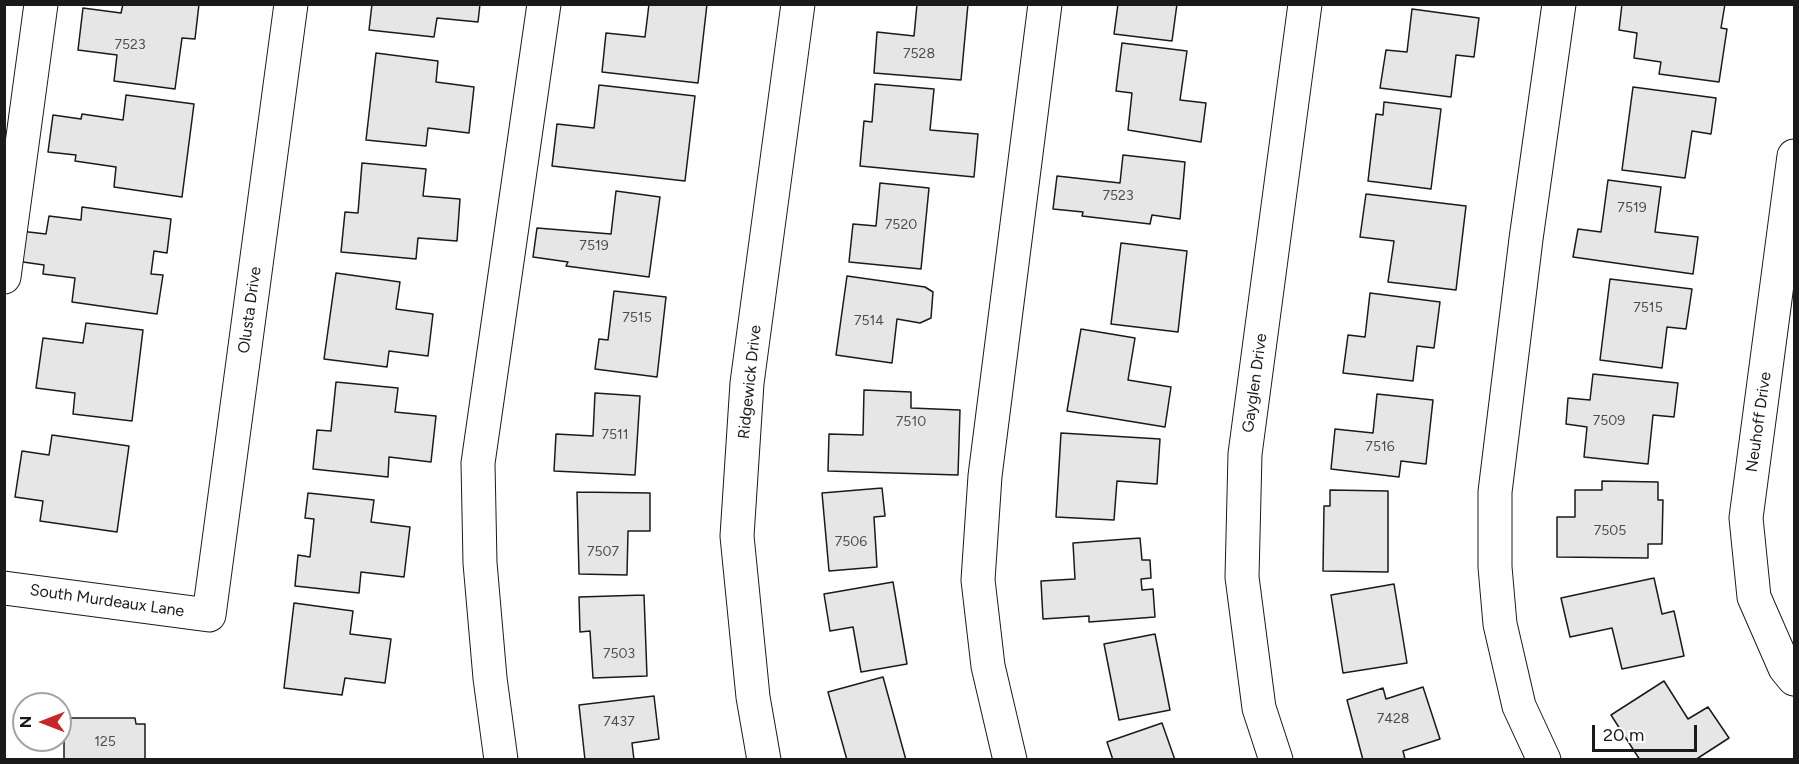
<!DOCTYPE html>
<style>
body{margin:0}
#map{position:relative;width:1799px;height:764px;overflow:hidden;background:#fff;font-family:Figtree,sans-serif}
canvas{display:block}
.frame{position:absolute;inset:0;border:6px solid #1a1a1a;pointer-events:none}
.north{position:absolute;left:12px;top:692px;width:60px;height:60px;box-sizing:border-box;background:#fff;border:2px solid #a3a3a3;border-radius:50%;rotate:270deg;font-size:16px;font-weight:700;line-height:24px;text-align:center;color:#1a1a1a}
.north::after{content:'';display:block;margin:auto;width:21px;height:27px;background:#c62828;clip-path:polygon(50% 0,100% 100%,50% 72%,0 100%)}
.scale{position:absolute;left:1592px;top:725px;width:105px;height:27px;box-sizing:border-box;border:3px solid #1a1a1a;border-top:0;padding-left:8px;font-size:18px;line-height:21px;white-space:nowrap;color:#1a1a1a;-webkit-text-stroke:4px #fff;paint-order:stroke}
</style>
<div id="map">
<canvas width="1799" height="764"></canvas>
<div class="frame"></div>
<div class="north">N</div>
<div class="scale">20 m</div>
</div>
<script>
const ctx = document.querySelector('canvas').getContext('2d');
ctx.lineJoin = 'round';
function paint(path, color) { ctx.fillStyle = color; ctx.fill(path, 'evenodd'); }
const poly = rows => new Path2D(rows.map(r => 'M' + r).join(''));
function trace(path, color, width, dash) { ctx.strokeStyle = color; ctx.lineWidth = width; ctx.lineCap = dash ? 'butt' : 'round'; ctx.setLineDash(dash || []); ctx.stroke(path); }
function label(font, color, halo, rows, align = 'center') {
  ctx.font = font + ' Figtree,sans-serif'; ctx.lineWidth = 4.5; ctx.setLineDash([]); ctx.textBaseline = 'middle'; ctx.strokeStyle = halo; ctx.fillStyle = color; for (const [text, x, y, turn = 0] of rows) {
    ctx.save(); ctx.translate(x, y); ctx.rotate((+turn || 0) * Math.PI / 180); ctx.textAlign = isNaN(turn) ? turn : align; if (halo) ctx.strokeText(text, 0, 0); ctx.fillText(text, 0, 0); ctx.restore();
  }
}
const building = poly([
 [123,4,199,4,195,39,182,38,175,89,114,81,117,55,78,50,83,8,121,13,123,4],
 [372,4,382,5,480,4,478,22,437,18,434,37,369,30,372,4],
 [649,4,707,4,698,83,602,72,606,33,645,37,649,4],
 [917,4,968,4,961,80,874,73,877,32,914,36,917,4],
 [1118,4,1177,4,1172,41,1114,34,1118,4],
 [1622,4,1725,4,1721,28,1727,29,1719,82,1659,74,1661,62,1634,58,1637,33,1619,30,1622,4],
 [1412,9,1479,18,1474,57,1456,55,1451,97,1380,88,1386,50,1407,52,1412,9],
 [1122,43,1187,51,1180,100,1206,103,1201,142,1128,130,1132,93,1116,91,1122,43],
 [376,53,438,61,436,82,474,87,469,133,428,128,426,146,366,140,376,53],
 [875,84,934,89,930,130,978,134,974,177,860,166,864,121,872,122,875,84],
 [599,85,695,96,685,181,552,166,557,124,594,128,599,85],
 [1633,87,1716,98,1711,134,1692,131,1685,178,1622,170,1633,87],
 [126,95,194,104,182,197,114,187,116,167,75,161,76,155,48,152,53,115,81,119,82,114,123,120,126,95],
 [1384,102,1441,109,1431,189,1368,181,1376,114,1383,115,1384,102],
 [1123,155,1185,162,1180,219,1152,215,1150,224,1082,216,1083,212,1053,209,1057,176,1120,183,1123,155],
 [362,163,426,169,423,196,460,199,457,241,418,238,416,259,341,252,345,212,358,213,362,163],
 [1608,180,1661,187,1655,232,1698,237,1693,274,1573,257,1578,229,1601,232,1608,180],
 [880,183,929,188,921,269,849,262,853,224,876,226,880,183],
 [616,191,660,197,649,277,566,266,568,262,533,257,537,228,611,234,616,191],
 [1366,194,1466,206,1456,290,1388,282,1394,241,1360,237,1366,194],
 [82,207,171,219,167,253,154,251,151,274,163,275,157,314,72,302,75,278,43,274,44,265,16,261,20,231,46,234,49,216,81,220,82,207],
 [1121,243,1187,251,1178,332,1111,324,1121,243],
 [336,273,400,282,396,309,433,314,428,356,389,351,387,367,324,359,336,273],
 [847,276,925,287,933,292,931,318,920,323,897,319,892,363,836,355,847,276],
 [1610,279,1692,289,1686,329,1667,327,1662,368,1600,360,1610,279],
 [614,291,666,297,657,377,595,369,599,339,608,340,614,291],
 [1370,293,1440,302,1434,348,1417,346,1413,381,1343,373,1348,335,1365,337,1370,293],
 [86,323,143,330,132,421,73,414,75,393,36,388,43,338,83,343,86,323],
 [1081,329,1135,338,1128,380,1171,387,1165,427,1067,411,1081,329],
 [1593,374,1678,383,1674,417,1653,415,1648,464,1584,457,1587,427,1566,424,1568,398,1590,400,1593,374],
 [336,382,398,388,395,412,436,416,431,462,389,457,388,477,313,469,317,430,331,431,336,382],
 [864,390,911,392,911,408,960,410,958,475,828,471,829,434,863,435,864,390],
 [595,393,640,396,635,475,554,471,556,434,593,436,595,393],
 [1377,394,1433,400,1426,464,1401,461,1399,477,1331,469,1335,429,1373,433,1377,394],
 [1061,433,1160,439,1157,484,1117,481,1114,520,1056,517,1061,433],
 [52,435,129,446,117,532,40,521,43,501,15,497,22,451,49,455,52,435],
 [1602,481,1658,482,1658,500,1663,500,1662,544,1648,544,1648,558,1557,557,1557,517,1575,517,1575,490,1602,490,1602,481],
 [882,488,885,516,874,517,877,567,829,571,822,493,882,488],
 [1330,490,1388,491,1388,572,1323,571,1324,506,1330,506,1330,490],
 [577,492,650,493,650,531,628,531,627,575,579,574,577,492],
 [308,493,374,500,371,522,410,527,404,577,361,572,359,593,295,586,298,555,310,557,314,519,305,518,308,493],
 [1140,538,1142,560,1150,560,1151,578,1141,579,1142,590,1153,589,1155,617,1089,622,1089,616,1043,619,1041,581,1075,579,1073,543,1140,538],
 [1654,578,1662,614,1674,611,1684,656,1622,669,1612,628,1570,637,1561,598,1654,578],
 [893,582,907,664,861,672,853,627,830,631,824,594,893,582],
 [1394,584,1407,663,1343,673,1331,595,1394,584],
 [644,595,647,676,593,678,590,631,580,632,579,597,644,595],
 [294,603,353,611,350,634,391,639,385,683,345,678,342,695,284,688,294,603],
 [1155,634,1170,710,1119,720,1104,644,1155,634],
 [883,677,906,760,847,760,828,692,883,677],
 [1664,681,1688,719,1708,707,1729,738,1695,760,1640,760,1611,715,1664,681],
 [1423,687,1440,739,1403,751,1405,759,1403,760,1363,760,1347,700,1383,688,1386,699,1423,687],
 [654,696,659,739,632,743,634,760,585,760,579,705,654,696],
 [64,718,135,718,136,724,145,724,145,760,64,760,64,718],
 [1162,723,1175,760,1113,760,1107,742,1162,723]
]);
paint(building, '#e6e6e6');
trace(building, '#1a1a1a', 1.5);
const minor = poly([
 [1794,156,1746,518,1754,597,1785,668,1794,679],
 [4,277,41,4],
 [4,588,209,615,291,4],
 [501,760,490,678,480,563,478,463,544,4],
 [764,760,753,697,737,536,747,383,798,4],
 [1010,760,988,666,978,580,985,476,1045,4],
 [1276,760,1259,708,1242,577,1245,454,1305,4],
 [1544,760,1519,706,1500,624,1495,567,1495,492,1526,239,1559,4]
]);
trace(minor, '#1a1a1a', 35);
trace(minor, '#fff', 33);
label('14px', '#4d4d4d', null, [
 ["7523",130,45],
 ["7528",919,54],
 ["7523",1118,196],
 ["7519",1632,208],
 ["7520",901,225],
 ["7519",594,246],
 ["7515",1648,308],
 ["7515",637,318],
 ["7514",869,321],
 ["7509",1609,421],
 ["7510",911,422],
 ["7511",615,435],
 ["7516",1380,447],
 ["7505",1610,531],
 ["7506",851,542],
 ["7507",603,552],
 ["7503",619,654],
 ["7428",1393,719],
 ["7437",619,722],
 ["125",105,742]
]);
label('16px', '#1a1a1a', '#fff', [
 ["Olusta Drive",250,310,-82],
 ["Ridgewick Drive",750,382,-84],
 ["Gayglen Drive",1255,383,-82],
 ["Neuhoff Drive",1759,422,-82],
 ["South Murdeaux Lane",107,601,8]
]);
</script>
